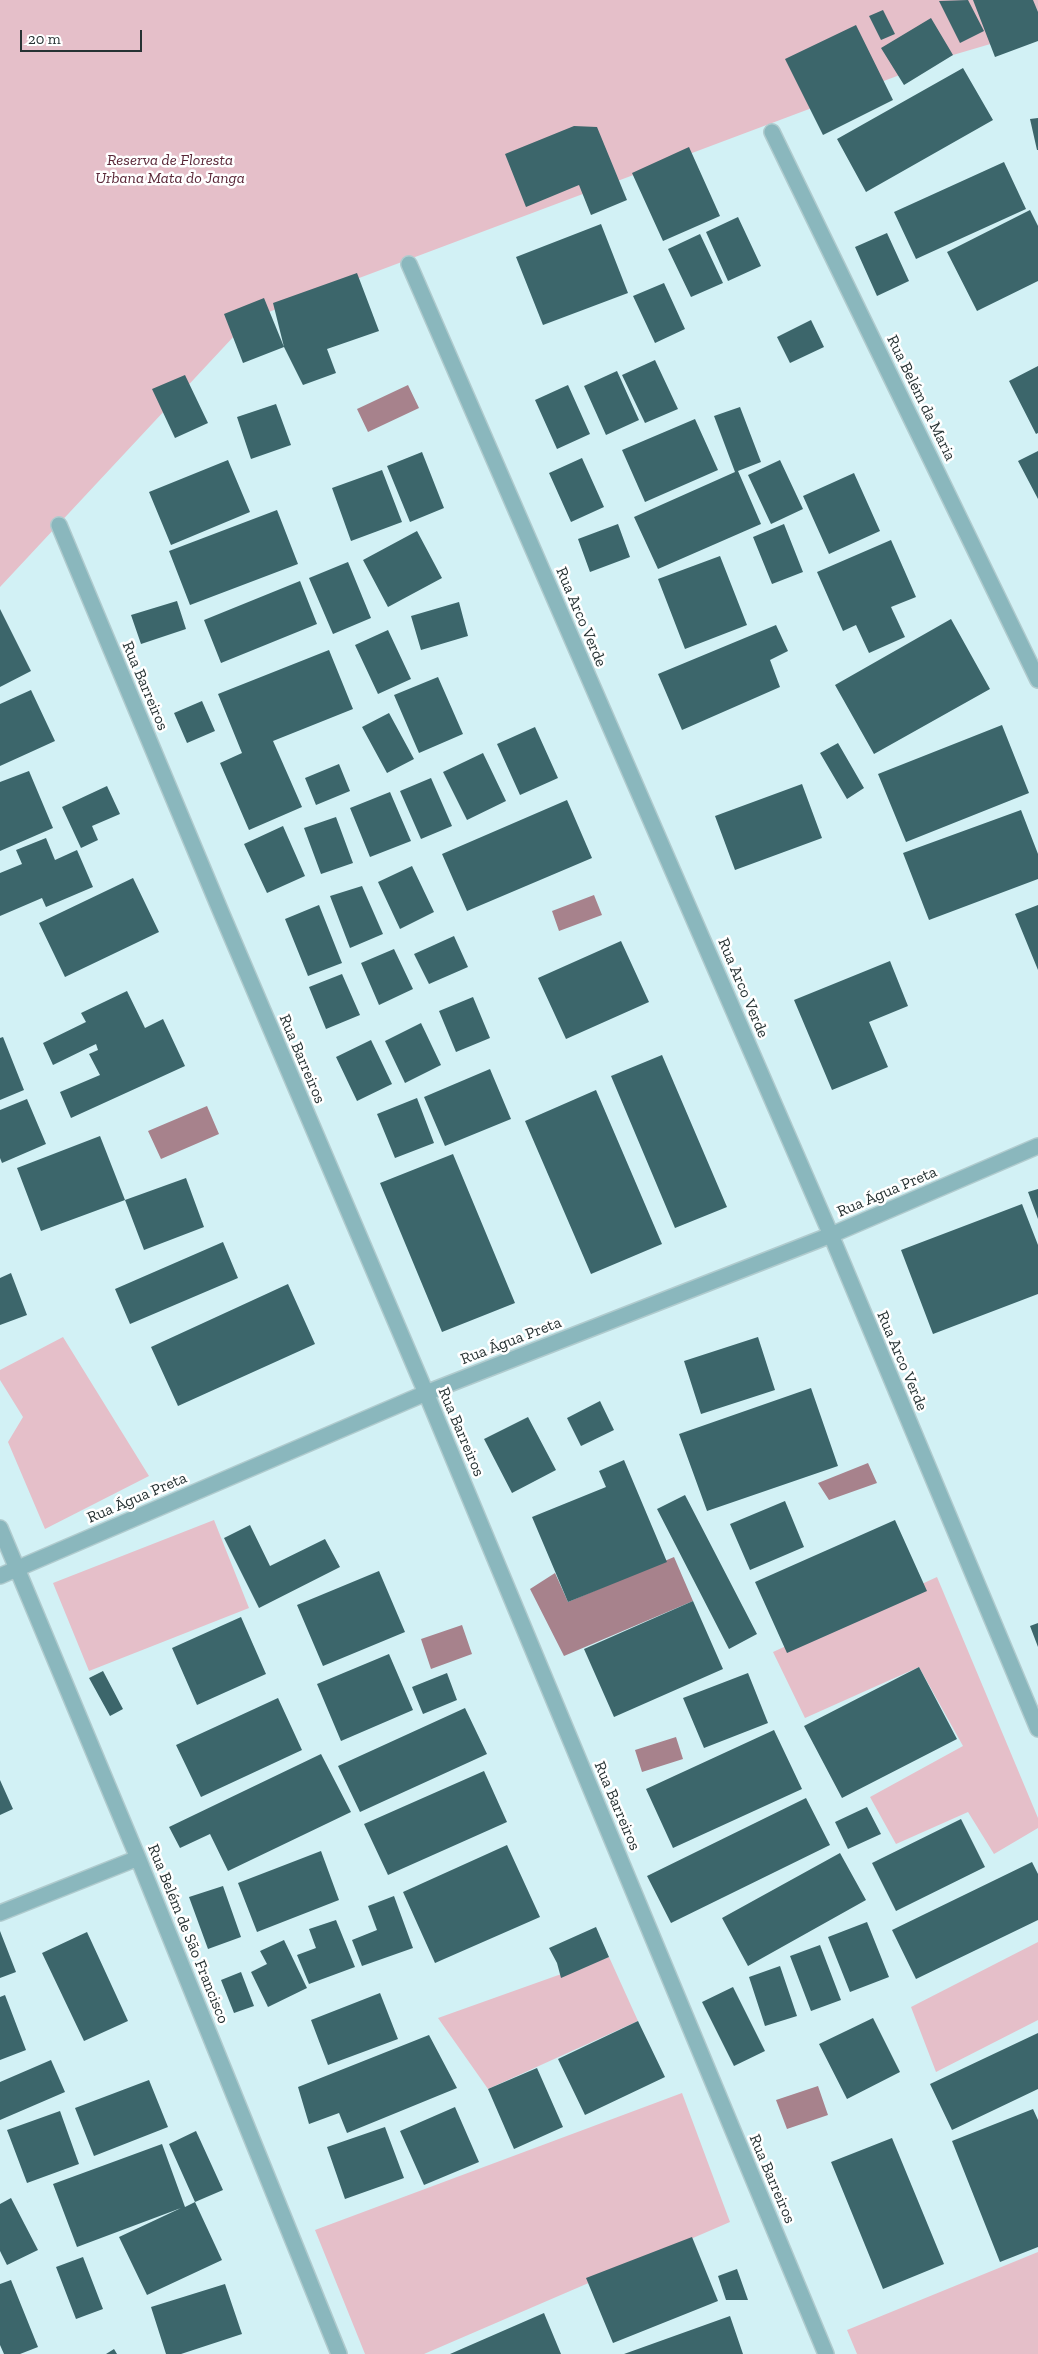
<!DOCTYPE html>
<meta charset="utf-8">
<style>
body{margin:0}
#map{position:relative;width:1038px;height:2354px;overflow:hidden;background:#d2f1f5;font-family:"Zilla Slab",serif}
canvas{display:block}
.scale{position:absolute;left:20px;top:30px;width:122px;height:22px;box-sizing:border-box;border:2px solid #263233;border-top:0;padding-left:6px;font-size:15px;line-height:18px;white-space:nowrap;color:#263233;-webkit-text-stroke:4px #fff;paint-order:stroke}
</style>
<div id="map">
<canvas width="1038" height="2354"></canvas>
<div class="scale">20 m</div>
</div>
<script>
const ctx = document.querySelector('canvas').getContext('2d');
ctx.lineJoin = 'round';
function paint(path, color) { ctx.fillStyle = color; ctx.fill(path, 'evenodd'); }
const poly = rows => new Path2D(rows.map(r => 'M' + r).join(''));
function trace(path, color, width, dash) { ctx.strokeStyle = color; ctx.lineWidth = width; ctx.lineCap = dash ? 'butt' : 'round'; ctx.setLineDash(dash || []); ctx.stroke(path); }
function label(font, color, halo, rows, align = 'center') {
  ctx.font = font + ' "Zilla Slab",serif'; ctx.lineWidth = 5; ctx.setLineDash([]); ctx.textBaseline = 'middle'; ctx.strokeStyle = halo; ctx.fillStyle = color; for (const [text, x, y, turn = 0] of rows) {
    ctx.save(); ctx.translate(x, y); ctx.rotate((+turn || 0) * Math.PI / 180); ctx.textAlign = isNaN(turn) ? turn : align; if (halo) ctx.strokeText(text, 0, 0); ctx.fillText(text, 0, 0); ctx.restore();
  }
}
paint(poly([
 [0,0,1038,0,1038,30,953,55,250,319,0,587],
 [63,1337,149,1476,45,1529,8,1442,23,1417,0,1380,0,1370],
 [214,1520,249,1608,89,1671,53,1583],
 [937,1577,1038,1818,1038,1828,994,1854,968,1812,896,1844,870,1797,963,1746,919,1667,805,1718,773,1652],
 [1038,1942,1038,2020,936,2072,911,2007],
 [609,1957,638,2021,488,2089,438,2018],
 [682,2093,730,2222,424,2354,365,2354,315,2230],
 [1038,2252,1038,2354,857,2354,847,2330]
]), '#e5bfc9');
paint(poly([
 [408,385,419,408,368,432,357,409],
 [594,895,602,915,559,931,552,911],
 [207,1106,219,1134,161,1159,148,1131],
 [868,1463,877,1483,829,1500,818,1483],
 [674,1557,693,1601,564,1656,530,1589,555,1573,568,1602],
 [462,1625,472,1654,431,1669,421,1639],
 [676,1737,683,1759,642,1772,635,1750],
 [818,2086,828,2115,787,2129,776,2100]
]), '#a7828c');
paint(poly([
 [968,0,984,31,960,43,939,1],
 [973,0,1033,0,1038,12,1038,41,995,57],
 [883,10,895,34,881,40,869,16],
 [931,18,953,55,904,85,881,48],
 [856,25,893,100,823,135,785,59],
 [963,68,993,120,866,192,837,139],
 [1038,118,1038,150,1037,150,1030,119],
 [574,126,597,127,627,200,591,215,579,185,526,207,505,154],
 [689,147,720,216,663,241,632,173],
 [1004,162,1026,209,916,259,894,212],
 [1030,210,1038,226,1038,281,977,311,947,252],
 [738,217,761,266,728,281,706,232],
 [601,224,628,293,543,325,516,257],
 [887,233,909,281,877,296,855,247],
 [700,234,723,283,691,297,668,249],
 [357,273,379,331,327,349,336,373,303,385,284,347,243,363,224,314,264,298,284,347,273,303],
 [664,283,685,329,655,343,633,296],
 [811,320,824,347,790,363,777,337],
 [655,360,678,409,645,423,622,375],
 [1038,366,1038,433,1036,434,1009,381],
 [617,371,639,420,606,435,584,386],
 [185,375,208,423,175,438,152,389],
 [568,385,590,434,557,449,535,400],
 [276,404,291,445,251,459,237,417],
 [740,407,761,462,738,471,761,524,658,569,634,517,735,472,714,416],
 [695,419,718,470,645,502,622,450],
 [1038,451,1038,499,1018,461],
 [422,452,444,508,410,522,387,466],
 [582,458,604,507,571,522,549,473],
 [228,460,250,512,171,545,149,492],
 [780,460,803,509,771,524,748,475],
 [382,470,402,522,351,541,332,488],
 [854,473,880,531,829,554,803,496],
 [277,510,298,564,190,605,169,551],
 [618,524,630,557,590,572,578,539],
 [784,524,803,572,772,584,753,537],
 [417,531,442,578,388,607,363,560],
 [891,540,916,597,891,607,905,637,869,653,856,625,843,631,817,572],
 [720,556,747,625,685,649,658,579],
 [348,562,371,618,333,634,309,578],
 [300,581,317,624,221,663,204,620],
 [177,601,186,629,141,644,131,615],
 [459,602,468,636,421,650,411,616],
 [0,609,31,671,0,687],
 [951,619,990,689,874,754,835,685],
 [776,625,788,651,770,660,780,687,682,730,658,674],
 [388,630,411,679,378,694,355,645],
 [329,650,353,709,273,741,302,807,249,830,220,763,242,753,218,694],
 [438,677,463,734,419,753,394,695],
 [31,690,55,741,0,766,0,704],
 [202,701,215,731,187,743,174,713],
 [389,713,414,759,387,773,362,727],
 [1002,725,1029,793,906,842,878,774],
 [535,727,558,778,520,795,497,744],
 [838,743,864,788,847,799,820,753],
 [483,753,506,801,467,820,443,772],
 [339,764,350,791,316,805,305,778],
 [29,771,53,828,0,851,0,782],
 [431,778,452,826,421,839,400,791],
 [802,784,822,838,735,870,715,816],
 [107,786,120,814,92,826,98,840,81,848,62,807],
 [390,792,411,841,370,857,350,808],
 [567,800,592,858,467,911,442,854],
 [1021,810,1038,854,1038,879,929,920,903,853],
 [336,817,353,863,321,874,304,828],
 [283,826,305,876,267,893,244,844],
 [46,838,55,860,77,850,93,887,46,907,42,898,0,916,0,873,22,864,16,850],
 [412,866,434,912,400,929,378,882],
 [133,878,159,932,65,977,39,923],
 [362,886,383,934,350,948,330,896],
 [319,905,342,963,308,976,285,919],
 [1038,905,1038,970,1015,914],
 [454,936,468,967,429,984,414,954],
 [621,941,649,1002,566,1039,538,978],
 [394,949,413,989,379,1005,361,963],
 [890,961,908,1006,869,1022,888,1067,832,1090,794,1000],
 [342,974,360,1015,326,1029,309,987],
 [127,991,145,1028,163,1019,185,1066,71,1118,60,1092,100,1075,89,1054,98,1050,96,1044,53,1065,43,1043,86,1022,81,1013],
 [473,997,490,1038,456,1052,439,1011],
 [421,1023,441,1065,405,1083,385,1041],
 [3,1037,24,1090,0,1100,0,1038],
 [371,1040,392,1084,357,1101,336,1057],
 [662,1055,727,1207,675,1228,611,1076],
 [490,1069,511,1119,445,1146,424,1097],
 [596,1090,662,1244,591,1274,525,1121],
 [417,1098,434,1143,395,1158,377,1114],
 [27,1099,46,1144,2,1163,0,1158,0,1110],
 [100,1136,125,1200,41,1231,17,1168],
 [453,1154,515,1303,442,1332,380,1183],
 [186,1178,204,1227,144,1250,125,1200],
 [1038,1189,1038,1219,1028,1192],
 [1022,1204,1038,1245,1038,1294,933,1334,901,1250],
 [223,1242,238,1278,130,1324,115,1289],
 [11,1273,27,1315,0,1325,0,1278],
 [288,1284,315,1344,178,1406,151,1347],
 [758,1337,775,1390,701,1414,684,1361],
 [811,1388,838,1466,707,1511,679,1434],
 [600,1401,614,1430,581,1446,567,1418],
 [528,1417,556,1470,512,1493,484,1439],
 [624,1460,667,1562,568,1602,532,1517,606,1487,599,1471],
 [685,1495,757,1634,729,1649,657,1509],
 [785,1501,804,1547,750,1570,730,1524],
 [895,1520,927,1591,787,1653,755,1582],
 [250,1525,270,1566,325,1539,340,1567,259,1608,224,1538],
 [379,1571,405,1632,323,1666,297,1605],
 [693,1601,723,1669,614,1717,584,1649],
 [241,1617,266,1674,197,1705,172,1648],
 [1038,1623,1038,1647,1030,1626],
 [389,1654,413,1710,341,1741,317,1684],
 [919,1667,957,1739,842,1798,804,1726],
 [103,1671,123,1709,110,1716,89,1678],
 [447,1673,457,1700,423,1714,412,1687],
 [748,1673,768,1723,704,1748,683,1698],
 [278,1698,302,1750,201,1797,176,1745],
 [465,1708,487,1754,360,1812,338,1766],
 [774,1730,802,1789,673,1848,646,1789],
 [321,1754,351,1812,228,1871,210,1834,180,1848,169,1827],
 [484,1771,507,1822,388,1875,364,1824],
 [0,1780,13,1809,0,1815],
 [806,1798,830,1845,671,1923,647,1876],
 [867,1807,881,1834,848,1849,835,1822],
 [961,1819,985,1867,896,1911,872,1863],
 [507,1845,540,1917,435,1963,403,1892],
 [321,1851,339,1900,257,1932,238,1883],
 [840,1853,866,1900,748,1966,722,1918],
 [1032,1862,1038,1874,1038,1920,916,1979,892,1930],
 [223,1886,241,1937,208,1949,189,1897],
 [394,1896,413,1948,362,1966,352,1940,377,1930,368,1906],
 [336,1920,355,1967,309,1984,297,1955,316,1948,309,1929],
 [867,1922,889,1977,850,1992,828,1937],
 [596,1927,609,1957,561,1978,557,1963,549,1948],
 [0,1931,16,1972,0,1978],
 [87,1932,128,2021,84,2041,42,1953],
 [284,1940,307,1988,268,2007,251,1972,267,1964,260,1951],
 [820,1945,841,2000,811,2011,790,1956],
 [780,1966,797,2016,765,2026,749,1977],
 [241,1972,254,2006,234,2013,221,1980],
 [733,1987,765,2051,734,2066,702,2002],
 [380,1993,398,2039,328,2065,311,2020],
 [5,1995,26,2050,0,2060,0,1997],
 [873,2018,900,2072,847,2099,819,2044],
 [638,2021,665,2077,585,2115,558,2059],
 [1038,2033,1038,2089,952,2130,930,2084],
 [429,2035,457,2088,347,2133,339,2113,309,2124,298,2087],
 [51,2060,65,2092,0,2120,0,2082],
 [537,2068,563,2127,514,2149,488,2089],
 [149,2080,168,2127,94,2156,75,2108],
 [455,2107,479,2162,424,2185,400,2131],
 [1033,2109,1038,2120,1038,2247,1000,2262,952,2141],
 [60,2111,79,2164,27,2183,7,2130],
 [385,2127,404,2178,345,2199,327,2147],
 [196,2131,223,2190,195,2202,169,2144],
 [892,2138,944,2264,883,2289,831,2162],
 [162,2144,185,2207,195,2202,222,2260,147,2295,119,2237,181,2208,77,2247,53,2184],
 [11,2198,38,2250,7,2265,0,2251,0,2204],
 [692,2237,718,2301,613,2343,586,2278],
 [83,2257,103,2309,76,2319,56,2267],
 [737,2269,748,2300,726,2300,718,2276],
 [11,2280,38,2347,20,2354,4,2354,0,2345,0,2284],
 [225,2284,242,2334,181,2354,166,2354,151,2307],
 [544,2313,561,2354,450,2354],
 [730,2316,743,2354,624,2354],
 [114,2349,117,2354,106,2354]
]), '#3c666b');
const minor = poly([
 [772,132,1038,680],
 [409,264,831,1235,1038,1729],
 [59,525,221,912,426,1393,826,2354],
 [0,1528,138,1858,339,2354],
 [0,1576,426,1393,831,1235,1038,1146],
 [0,1913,138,1858]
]);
trace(minor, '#b0cbce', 18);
trace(minor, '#8ab7bd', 15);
label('italic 16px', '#5a2738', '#fff', [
 ["Reserva de Floresta",170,160],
 ["Urbana Mata do Janga",170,178]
]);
label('16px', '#263233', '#fff', [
 ["Rua Belém da Maria",921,398,64],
 ["Rua Arco Verde",581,617,67],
 ["Rua Barreiros",145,686,67],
 ["Rua Arco Verde",743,988,67],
 ["Rua Barreiros",302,1059,67],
 ["Rua Água Preta",887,1192,-23],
 ["Rua Água Preta",511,1341,-21],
 ["Rua Arco Verde",902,1361,67],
 ["Rua Barreiros",461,1432,67],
 ["Rua Água Preta",137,1498,-23],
 ["Rua Barreiros",617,1806,67],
 ["Rua Belém de São Francisco",188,1934,68],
 ["Rua Barreiros",772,2179,67]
]);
</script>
